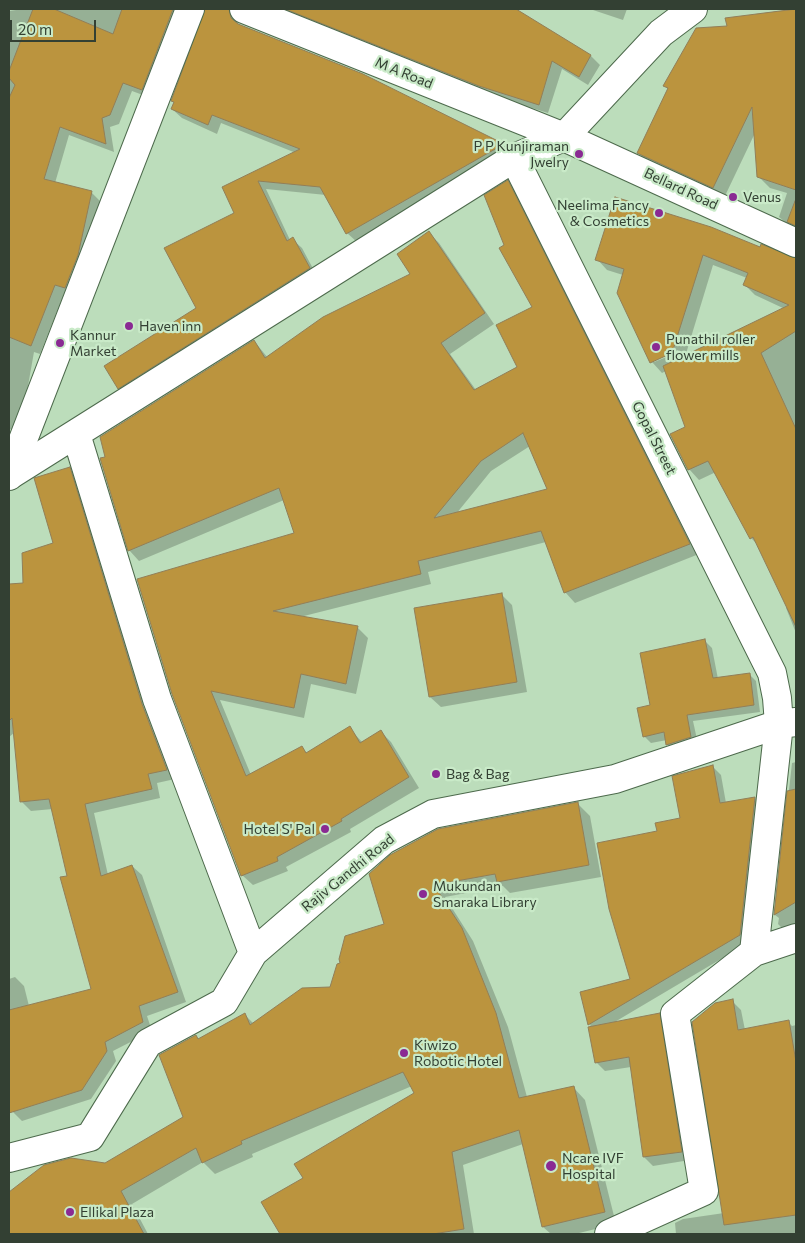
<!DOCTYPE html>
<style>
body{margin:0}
#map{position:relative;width:805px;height:1243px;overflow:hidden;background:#bcddbb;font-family:Commissioner,sans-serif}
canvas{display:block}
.frame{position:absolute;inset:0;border:10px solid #334033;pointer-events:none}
.scale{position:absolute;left:10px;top:20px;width:86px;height:22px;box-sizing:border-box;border:2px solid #334033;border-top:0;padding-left:6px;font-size:15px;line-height:18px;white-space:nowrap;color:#334033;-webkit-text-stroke:4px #c9eac8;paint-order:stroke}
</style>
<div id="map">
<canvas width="805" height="1243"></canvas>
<div class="frame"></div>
<div class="scale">20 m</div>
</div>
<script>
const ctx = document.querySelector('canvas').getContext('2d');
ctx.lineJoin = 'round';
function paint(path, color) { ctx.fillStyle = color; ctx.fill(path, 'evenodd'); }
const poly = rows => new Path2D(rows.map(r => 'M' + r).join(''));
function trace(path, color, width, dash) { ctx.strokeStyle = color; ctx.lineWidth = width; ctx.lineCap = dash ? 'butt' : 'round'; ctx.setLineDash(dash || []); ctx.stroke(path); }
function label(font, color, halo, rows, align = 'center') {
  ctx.font = font + ' Commissioner,sans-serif'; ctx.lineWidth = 4.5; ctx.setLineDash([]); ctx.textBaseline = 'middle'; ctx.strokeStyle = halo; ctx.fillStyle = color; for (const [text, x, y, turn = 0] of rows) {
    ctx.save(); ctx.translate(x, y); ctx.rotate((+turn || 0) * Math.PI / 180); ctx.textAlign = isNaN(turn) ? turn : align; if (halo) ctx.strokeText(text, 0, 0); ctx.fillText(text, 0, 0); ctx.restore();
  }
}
paint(poly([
 [23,9,187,9,151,98,132,91,119,124,110,127,114,152,69,135,55,183,91,192,100,201,86,265,74,296,64,294,40,354,34,352,20,431,9,429,9,286,21,256,9,252,9,11],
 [206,9,241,9,237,21,239,25,363,75,503,145,512,154,357,242,347,233,326,195,266,189,290,240,292,239,302,248,318,278,128,397,119,388,198,309,236,214,224,188,296,153,221,123,217,134,182,118,172,109,175,103,173,101],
 [274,9,404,9,417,13,418,9,513,9,591,56,600,65,588,85,562,69,548,113,490,95],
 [590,9,627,9,623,20],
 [796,9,796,231,779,217,787,193,770,188,759,177,755,133,724,198,649,163,638,153,669,90,665,86,728,28,755,17,755,14],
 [508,182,518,192,699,554,575,603,565,592,546,542,428,572,431,584,300,617,357,627,368,638,356,694,311,684,304,718,220,700,251,775,302,748,308,754,349,728,363,743,381,732,391,742,419,788,350,829,351,832,286,867,288,871,253,885,242,875,173,694,296,534,284,500,139,561,129,550,106,457,254,341,268,358,412,274,429,233,439,243,494,324,450,354,476,390,519,368,534,307,506,245],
 [530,446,549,490,456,514,491,471],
 [615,198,796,259,796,633,786,608,788,606,760,547,751,538,716,472,699,480,689,469,687,427,666,371,662,373,652,362,623,275,607,270,597,259],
 [713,265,747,278,745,285,755,295,785,309,685,357],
 [678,350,679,352,654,362,654,360],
 [69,469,79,478,175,779,157,783,160,798,94,813,108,875,132,866,142,875,186,1002,147,1016,152,1031,113,1051,116,1061,91,1099,22,1121,13,1112,9,1098,9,979,15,977,24,986,29,1006,93,990,53,809,31,811,22,802,14,733,9,737,9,585,25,584,54,544],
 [502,595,512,605,527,692,441,707,430,697],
 [705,641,712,648,718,679,749,674,756,681,760,712,693,721,698,744,675,752,668,745,667,740,651,743,644,736,652,706],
 [796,762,796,932,789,935,778,924,779,918,775,915,792,763],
 [713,767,721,775,726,803,755,798,763,806,748,943,613,1023,659,1015,668,1023,690,1160,653,1166,644,1157,631,1067,605,1071,596,1062,593,1028,589,1024,632,980,659,832,681,819,673,777],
 [577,803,590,816,601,877,510,893,503,886,445,897,473,941,508,1027,527,1097,573,1087,585,1100,616,1224,575,1234,551,1234,543,1227,523,1144,463,1165,474,1234,321,1234,293,1186,415,1093,412,1086,252,1154,253,1157,215,1174,203,1162,132,1204,148,1234,9,1234,9,1193,45,1166,105,1164,185,1118,196,1036,199,1039,244,1014,254,1024,331,988,385,925,371,874],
 [732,1001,741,1010,745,1030,788,1022,792,1026,796,1025,796,1234,676,1234,675,1223,683,1219,724,1213]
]), '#0003');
const building = poly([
 [33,9,54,9,113,34,122,9,173,9,142,90,123,83,110,115,102,118,106,144,60,127,44,179,92,191,78,255,65,288,55,285,31,346,9,337,9,98,15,85,9,78,9,71,33,9],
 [205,9,229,9,231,18,238,24,363,74,504,144,346,234,320,187,258,181,287,241,293,237,310,268,118,389,104,366,196,308,164,248,234,213,222,187,300,149,212,115,208,125,171,109,174,102,171,101,205,9],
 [285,9,516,9,591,55,579,77,552,61,539,105,479,86,285,9],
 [796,9,796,190,757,177,752,107,713,188,637,153,668,88,663,86,696,28,727,26,725,18,796,9],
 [508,180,690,544,564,593,541,531,418,561,421,574,273,611,358,626,346,684,301,674,294,708,211,691,246,776,302,746,306,753,350,726,360,743,381,730,409,777,341,819,342,821,277,857,278,861,241,876,172,694,137,579,294,533,279,488,128,551,100,458,105,457,100,437,254,340,265,358,323,317,410,274,397,254,429,231,485,313,441,343,474,390,517,367,496,325,532,307,499,248,504,245,484,195,508,180],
 [523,433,547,489,434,518,481,461,523,433],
 [615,197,711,227,760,247,761,244,796,258,796,331,761,353,796,429,796,627,753,537,750,539,708,461,688,470,670,434,685,427,663,366,789,305,743,285,748,273,703,255,672,353,650,363,617,293,624,269,595,260,615,197],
 [795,201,796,201,796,226,787,222,795,201],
 [70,467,142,704,167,770,148,774,152,789,85,804,101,876,132,865,178,992,139,1006,143,1022,105,1042,107,1051,82,1090,9,1113,9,1010,91,989,60,877,67,876,49,799,20,802,12,718,9,721,9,584,23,583,22,553,53,543,34,478,70,467],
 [502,593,517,682,429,697,414,608,502,593],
 [705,639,713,678,750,673,754,705,687,715,691,737,666,745,664,732,643,737,637,708,650,705,640,653,705,639],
 [713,765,720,803,755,797,740,935,588,1025,580,992,630,979,609,909,597,843,657,831,655,823,680,818,672,776,713,765],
 [796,789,796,902,774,915,787,791,796,789],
 [578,802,589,865,497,882,495,874,434,885,462,928,496,1013,519,1098,574,1086,605,1212,542,1227,519,1130,452,1152,464,1229,433,1234,280,1234,261,1202,303,1178,294,1164,414,1093,403,1072,241,1141,242,1144,202,1163,196,1148,121,1191,144,1234,9,1234,9,1192,44,1165,71,1158,105,1163,183,1117,159,1055,196,1035,198,1039,245,1013,250,1025,302,988,330,987,337,964,340,963,339,959,345,936,384,924,369,874,390,855,438,829,578,802],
 [733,999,738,1030,789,1020,796,1062,796,1215,724,1225,692,1022,715,1003,733,999],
 [660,1013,682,1152,643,1157,629,1057,595,1063,588,1027,660,1013]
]);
paint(building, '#bb943e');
trace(building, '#917e58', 1);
const minor = poly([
 [514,158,772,673,777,698,779,724,754,952,675,1014,704,1191,609,1234],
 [76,434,157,699,253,953],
 [10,475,514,158,564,137,661,33,693,9],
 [754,952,796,938],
 [9,1158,90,1137,148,1043,224,1002,253,953,384,840,433,814,615,779,779,724,796,722]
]);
const tertiary = poly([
 [244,9,564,137,796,243]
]);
const secondary = poly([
 [9,476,190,9]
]);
trace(minor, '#4d6a4c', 30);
trace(tertiary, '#4d6a4c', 30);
trace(secondary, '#4d6a4c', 30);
trace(minor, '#fff', 28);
trace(tertiary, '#fff', 28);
trace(secondary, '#fff', 28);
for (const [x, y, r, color] of [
 [579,154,5,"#8a2a93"],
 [733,197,5,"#8a2a93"],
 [659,213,5,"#8a2a93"],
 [129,326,5,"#8a2a93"],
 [60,343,5,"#8a2a93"],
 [656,347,5,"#8a2a93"],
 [436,774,5,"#8a2a93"],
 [325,829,5,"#8a2a93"],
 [423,894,5,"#8a2a93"],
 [404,1053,5,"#8a2a93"],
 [551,1166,6,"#8a2a93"],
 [70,1212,5,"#8a2a93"]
]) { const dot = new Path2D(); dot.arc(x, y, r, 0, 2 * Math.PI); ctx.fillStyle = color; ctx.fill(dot); trace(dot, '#c9eac8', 2); }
label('14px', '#334033', '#c9eac8', [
 ["M A Road",404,73,22],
 ["Bellard Road",681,189,25],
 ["Gopal Street",654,438,63],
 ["Rajiv Gandhi Road",348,873,-39]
]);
label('14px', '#334033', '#c9eac8', [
 ["P P Kunjiraman",569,146,"right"],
 ["Jwelry",569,162,"right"],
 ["Venus",743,197],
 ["Neelima Fancy",649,205,"right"],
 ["& Cosmetics",649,221,"right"],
 ["Haven inn",139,326],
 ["Kannur",70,335],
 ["Market",70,351],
 ["Punathil roller",666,339],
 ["flower mills",666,355],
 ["Bag & Bag",446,774],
 ["Hotel S' Pal",315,829,"right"],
 ["Mukundan",433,886],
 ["Smaraka Library",433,902],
 ["Kiwizo",414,1045],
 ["Robotic Hotel",414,1061],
 ["Ncare IVF",562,1158],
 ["Hospital",562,1174],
 ["Ellikal Plaza",80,1212]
], 'left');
</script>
